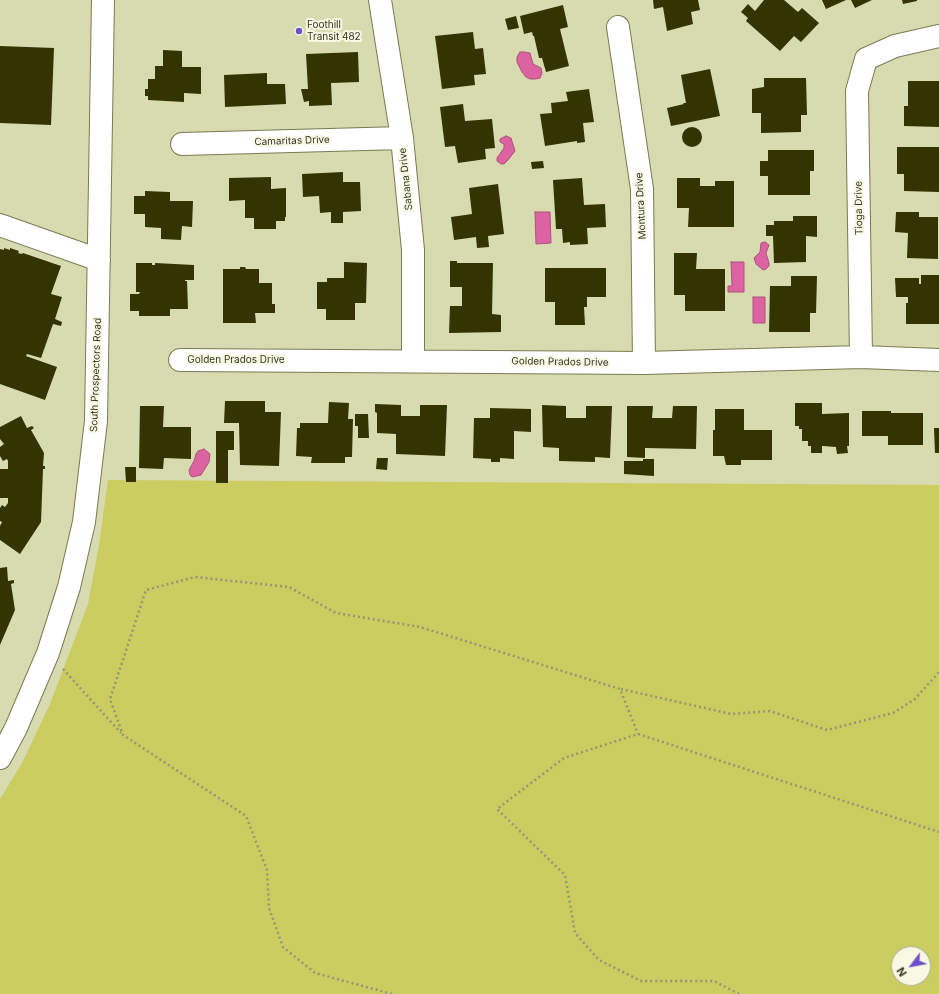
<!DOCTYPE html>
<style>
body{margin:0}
#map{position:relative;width:939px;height:994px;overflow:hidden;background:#d8daaf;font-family:Inter,sans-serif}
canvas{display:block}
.north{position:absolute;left:891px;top:946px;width:40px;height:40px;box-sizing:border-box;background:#f8f9e3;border:1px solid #aaab97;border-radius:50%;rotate:238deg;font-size:11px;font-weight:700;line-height:16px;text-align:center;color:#343524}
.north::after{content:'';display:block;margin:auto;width:14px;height:18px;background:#6d50ca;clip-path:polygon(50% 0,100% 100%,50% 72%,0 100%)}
</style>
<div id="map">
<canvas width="939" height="994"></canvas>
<div class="north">N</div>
</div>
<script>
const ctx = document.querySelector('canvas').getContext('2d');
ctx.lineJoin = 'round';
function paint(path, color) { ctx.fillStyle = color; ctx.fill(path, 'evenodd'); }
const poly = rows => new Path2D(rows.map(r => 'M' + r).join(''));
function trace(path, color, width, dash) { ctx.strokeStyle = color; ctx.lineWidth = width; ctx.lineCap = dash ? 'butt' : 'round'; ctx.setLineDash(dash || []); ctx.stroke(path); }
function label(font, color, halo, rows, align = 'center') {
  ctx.font = font + ' Inter,sans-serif'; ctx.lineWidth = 4; ctx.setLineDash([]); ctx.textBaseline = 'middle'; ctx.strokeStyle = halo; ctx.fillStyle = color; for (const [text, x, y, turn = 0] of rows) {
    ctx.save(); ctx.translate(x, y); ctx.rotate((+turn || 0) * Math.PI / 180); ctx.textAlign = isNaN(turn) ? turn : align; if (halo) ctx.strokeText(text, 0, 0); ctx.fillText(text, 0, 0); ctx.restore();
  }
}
paint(poly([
 [108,480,939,485,939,994,0,994,0,799,22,763,50,704,88,604,99,545],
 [899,954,923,954,923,978,899,978]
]), '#cbcd60');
const water = poly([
 [520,52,525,52,530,53,533,64,541,68,542,73,540,78,535,79,530,79,526,77,522,72,517,62,517,57,520,52],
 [506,136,511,138,515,151,508,160,504,164,501,164,497,161,497,158,504,148,504,144,500,142,500,139,506,136],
 [535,212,550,212,551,243,536,244,535,212],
 [765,242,769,245,766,253,769,263,769,266,766,269,763,270,756,264,754,258,760,252,761,243,765,242],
 [731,262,744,262,744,292,728,292,728,286,732,286,731,262],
 [753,297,765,297,765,323,753,323,753,297],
 [204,449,210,454,209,462,201,475,192,477,190,475,189,470,194,461,196,454,198,451,204,449]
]);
paint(water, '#dc62a2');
trace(water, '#aa547c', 1);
paint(poly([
 [653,0,698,0,700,10,691,12,693,24,667,31,663,7,654,9],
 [764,0,784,0,798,12,802,8,819,23,801,42,794,36,780,51,746,21,748,18,741,12,748,4,755,11],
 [822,0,846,0,826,9],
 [851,0,872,0,855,8],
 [902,0,917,0,917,1,903,4],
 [563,5,568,27,560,29,569,66,546,72,542,58,539,58,534,36,533,36,532,32,524,34,520,16],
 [516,16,519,28,508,30,505,19],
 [473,32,475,49,483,48,486,74,474,75,475,85,442,89,435,36],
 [0,46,54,48,51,125,0,123],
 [163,50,182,51,182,67,201,67,201,94,184,93,184,102,148,100,148,96,145,96,145,89,148,89,148,79,155,79,155,66,163,66],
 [358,52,359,82,331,83,332,105,309,106,309,101,304,102,301,89,308,89,306,54],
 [710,69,720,116,671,126,667,108,684,104,683,103,686,103,681,75],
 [267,73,267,84,285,84,286,104,225,107,224,75],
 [764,78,806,78,807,115,801,115,801,132,761,133,761,113,752,113,752,89,764,87],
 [908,81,939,81,939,127,904,126,904,106,908,106],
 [589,89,594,122,583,123,585,142,577,143,577,141,545,146,540,114,552,113,551,103,568,101,566,92],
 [463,104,465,121,492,119,495,148,485,149,486,159,458,163,455,146,445,147,440,107],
 '682 137a10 10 0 1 1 20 0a10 10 0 1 1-20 0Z',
 [897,147,939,147,939,192,904,191,904,174,897,174],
 [768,150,814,150,814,171,810,171,810,195,768,195,768,176,760,176,760,161,768,161],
 [543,161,544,168,532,169,531,162],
 [343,172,343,182,360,182,361,211,343,212,343,223,331,223,331,212,320,213,319,196,303,197,302,174],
 [271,177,271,189,286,188,286,217,285,217,285,221,276,221,276,229,254,229,254,218,245,218,245,200,229,201,229,178],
 [582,178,584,205,605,204,606,227,587,228,588,244,570,245,570,242,563,243,562,229,556,229,553,180],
 [677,178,700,178,700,186,715,186,715,181,734,181,734,227,688,227,689,208,677,208],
 [498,184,504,234,488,236,489,247,477,248,476,237,454,240,451,217,472,214,469,188],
 [145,191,170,192,170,201,193,201,192,227,182,226,181,240,161,239,161,228,145,227,145,214,134,214,134,196,145,196],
 [896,212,919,212,919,217,938,217,938,259,907,258,908,233,895,232],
 [793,216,817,216,817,237,806,236,806,262,774,263,773,236,766,236,766,225,774,225,774,221,793,221],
 [4,248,10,250,10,248,19,251,18,253,22,254,23,253,61,266,51,294,62,297,55,319,62,322,61,326,53,324,41,358,27,354,26,356,57,367,45,400,0,384,0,249,4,250],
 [674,253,697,253,696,269,725,269,725,311,685,311,685,295,674,295],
 [450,261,457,261,457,263,493,263,492,314,501,315,501,332,449,333,450,306,462,306,462,287,450,287],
 [344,262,367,263,366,303,355,303,355,320,326,320,326,309,317,309,317,282,327,282,327,278,344,278],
 [136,263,152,263,152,265,155,265,155,263,194,265,194,280,185,280,185,281,187,281,188,309,170,309,170,316,139,316,139,311,130,311,130,294,139,294,140,292,136,292],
 [240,267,245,267,246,269,259,269,259,283,272,283,272,304,275,304,275,313,255,313,256,323,223,323,223,269,240,269],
 [545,268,606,268,606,297,587,297,587,307,584,307,585,325,555,325,555,302,545,302],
 [921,275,939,275,939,324,906,324,906,303,908,303,908,297,896,297,895,278,919,278,919,284,921,284],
 [791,276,817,276,816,313,810,313,810,332,769,332,770,286,791,286],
 [225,401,265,401,265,412,281,412,279,466,240,465,239,423,224,423],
 [329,402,349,403,348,419,353,419,352,457,345,457,345,463,311,463,312,457,296,456,297,428,300,428,300,423,328,423],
 [795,403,822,403,822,414,849,413,849,446,847,446,848,453,837,454,836,447,823,446,822,446,822,453,811,453,811,446,808,446,808,441,802,441,802,429,799,429,799,426,795,426],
 [375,404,401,405,401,416,420,416,420,405,447,405,445,456,396,454,396,434,377,433,377,413,375,412],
 [542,405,566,406,566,418,586,418,586,406,612,406,610,458,595,457,595,462,559,461,559,448,543,447],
 [140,406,164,406,163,427,191,427,191,459,164,458,163,469,139,468],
 [627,406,653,406,652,418,672,418,673,406,697,406,696,449,645,448,645,458,627,457],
 [490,408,531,409,531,432,514,431,514,459,500,458,500,462,491,462,491,459,473,458,474,418,490,418],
 [715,409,744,409,744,430,772,430,772,460,741,460,741,465,726,465,724,456,713,456,713,430,715,430],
 [862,411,891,411,891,413,923,413,923,445,888,445,888,436,862,436],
 [355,414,368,414,369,438,358,438,358,426,355,426],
 [21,416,27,428,32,426,34,428,31,430,44,453,43,466,45,466,45,469,43,469,41,522,20,554,0,540,0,526,2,522,0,521,0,508,2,505,5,507,8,503,8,498,0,498,0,469,8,469,8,461,7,459,3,461,0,456,0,447,4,444,0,439,0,427],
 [934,428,939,428,939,453,935,453],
 [216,431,234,431,234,450,228,450,228,483,216,483],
 [377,458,388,458,387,470,376,469],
 [643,459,654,459,654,476,624,474,624,461,643,461],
 [125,467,136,467,136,482,126,482],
 [7,567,8,581,14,580,14,583,11,584,15,610,0,645,0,568]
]), '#343402');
const minor = poly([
 [380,0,402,138,413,250,413,360],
 [618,27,642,189,644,363],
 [182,144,402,138],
 [0,225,99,260],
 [861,357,857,91,866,59,895,46,939,36],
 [180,360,644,363,861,357,939,360],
 [0,758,16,728,48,653,69,587,84,522,96,421,103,0]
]);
trace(minor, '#797b53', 24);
trace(poly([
 [63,669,121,733],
 [621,689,731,714,770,711,827,730,893,713,915,699,939,672],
 [392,994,315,973,283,947,269,908,267,870,246,816,123,735,110,699,146,590,195,577,289,587,336,613,420,627,620,689,638,734],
 [739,994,714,981,641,981,599,960,575,933,565,875,497,809,564,758,638,734,939,832]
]), '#959776', 2.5, [2, 3]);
trace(minor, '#fff', 22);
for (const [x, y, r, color] of [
 [299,31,4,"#6d50ca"]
]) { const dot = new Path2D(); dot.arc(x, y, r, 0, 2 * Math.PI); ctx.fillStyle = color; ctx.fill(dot); trace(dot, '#f8f9e3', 1.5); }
label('10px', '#343524', '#f8f9e3', [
 ["Foothill",307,25],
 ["Transit 482",307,37]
], 'left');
label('10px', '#343524', '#f8f9e3', [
 ["Camaritas Drive",292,141,-2],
 ["Sabana Drive",406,179,-96],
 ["Montura Drive",641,206,-93],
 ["Tioga Drive",859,208,-91],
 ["Golden Prados Drive",236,360],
 ["Golden Prados Drive",560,362,1],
 ["South Prospectors Road",96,375,-88]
]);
</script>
